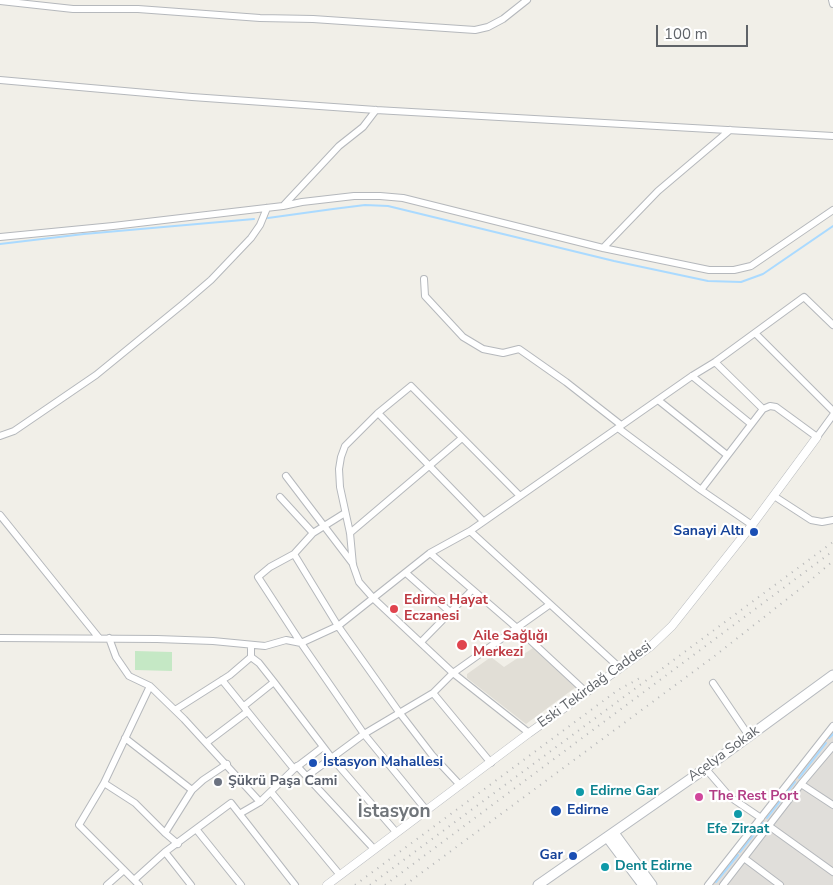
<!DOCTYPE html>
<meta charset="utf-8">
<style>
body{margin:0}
#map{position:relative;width:833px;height:885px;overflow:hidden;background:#f1efe8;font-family:"Nunito Sans",sans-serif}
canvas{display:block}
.scale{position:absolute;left:656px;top:25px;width:92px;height:22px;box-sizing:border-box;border:2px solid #5f6368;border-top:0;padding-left:6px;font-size:15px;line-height:18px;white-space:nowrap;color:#5f6368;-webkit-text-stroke:4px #fff;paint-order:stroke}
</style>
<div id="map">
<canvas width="833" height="885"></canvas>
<div class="scale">100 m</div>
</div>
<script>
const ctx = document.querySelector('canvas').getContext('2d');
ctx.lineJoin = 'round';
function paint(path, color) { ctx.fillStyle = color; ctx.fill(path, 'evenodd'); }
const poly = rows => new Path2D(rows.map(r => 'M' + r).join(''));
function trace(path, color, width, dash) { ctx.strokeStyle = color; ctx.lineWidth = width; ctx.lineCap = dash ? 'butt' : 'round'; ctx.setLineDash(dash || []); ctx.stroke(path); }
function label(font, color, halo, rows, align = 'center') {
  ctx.font = font + ' "Nunito Sans",sans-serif'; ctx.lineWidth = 4.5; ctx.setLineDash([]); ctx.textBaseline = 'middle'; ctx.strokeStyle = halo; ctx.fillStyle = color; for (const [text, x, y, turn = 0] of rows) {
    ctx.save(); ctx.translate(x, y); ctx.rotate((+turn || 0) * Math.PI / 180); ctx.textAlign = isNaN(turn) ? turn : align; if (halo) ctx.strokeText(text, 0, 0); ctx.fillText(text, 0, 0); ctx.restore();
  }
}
paint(poly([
 [833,728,833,885,713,885,710,882]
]), '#e0deda');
paint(poly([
 [533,648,576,687,526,724,467,678,467,674,491,657,504,667]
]), '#e1ded6');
paint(poly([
 [135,651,172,652,172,671,135,670]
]), '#c5e8c5');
trace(poly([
 [268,218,333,209,365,205,388,206,614,261,708,281,741,282,763,274,833,226],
 [0,244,84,234,254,219],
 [829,738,833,734],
 [799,778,826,743],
 [767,818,795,782],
 [740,852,763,823],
 [716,882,738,855]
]), '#aadaff', 2);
const minor = poly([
 [832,0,833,4],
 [0,1,73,9,138,9,260,18,313,19,475,30,488,27,503,19,527,0],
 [0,80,192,97,376,110,833,136],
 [283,206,302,202,354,196,380,196,403,198,603,248,709,270,734,270,751,266,833,210],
 [0,237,113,226,283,206,339,146,363,127,376,110],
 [603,248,658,191,730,130],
 [424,279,425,296,463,337,483,349,503,353,519,349,566,382,621,425],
 [755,333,833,411],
 [715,362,763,409],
 [692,376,751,424],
 [658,400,727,455],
 [378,413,483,521],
 [618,428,701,490,752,525],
 [0,436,14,431,96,375,183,304,211,280,251,238,260,225,267,208],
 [286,476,353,564],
 [701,490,763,409,770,406,776,407,817,437,833,415],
 [519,495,411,386,378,413,345,446,341,457,339,469,340,487,350,533,353,565,359,582,374,599,453,673,529,733],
 [774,496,811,520,822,522,833,520],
 [280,497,313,533],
 [345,513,313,533,294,554,270,567,258,577,301,643,364,734,427,811],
 [0,515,99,638],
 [470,531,620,668],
 [350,533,462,438],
 [430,553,517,628,586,692],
 [294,554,338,626,399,712,432,755,460,785],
 [406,573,450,612],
 [0,638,157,639,213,641,265,646,286,640,301,643,338,626,430,553,470,531,692,376,715,362,804,297,833,325],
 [109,638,116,657,129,676,150,686,184,719,260,802],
 [421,642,472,590],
 [251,646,251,657,259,663,274,682,331,757,396,832],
 [222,680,294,769],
 [713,683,749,736],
 [433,693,491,763],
 [244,706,274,682],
 [175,710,230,675,251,657],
 [125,738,192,790],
 [206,743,247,712],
 [297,766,374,849],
 [705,768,730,797,761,818],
 [307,776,364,734,433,693,453,673,549,605],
 [104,783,135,803,165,833,178,844],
 [801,784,833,805],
 [271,792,340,875],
 [241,813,260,802,294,769,323,747],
 [769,826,833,872],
 [196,829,241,885],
 [165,833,192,790,203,780,227,764],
 [165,852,191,885],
 [744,858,780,885],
 [134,880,165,852,231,803,295,885],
 [107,885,124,870],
 [139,885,79,825,104,783,150,686],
 [708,885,833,726],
 [723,885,801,784,833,746]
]);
const tertiary = poly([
 [327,885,529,733,651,646,672,626,691,602,752,525,817,437]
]);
const secondary = poly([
 [614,833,652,885],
 [607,837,643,885],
 [538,885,696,775,833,675]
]);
trace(minor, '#b5b8bc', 8);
trace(tertiary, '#b5b8bc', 9);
trace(secondary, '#b6babf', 11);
trace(minor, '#fff', 6);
trace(tertiary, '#fff', 8);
trace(secondary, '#fff', 9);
trace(poly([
 [355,885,618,690,640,678],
 [370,885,833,542],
 [385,885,833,551],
 [405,885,712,658,805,585,833,561]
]), '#b6b7b8', 2, [1, 6]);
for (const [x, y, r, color] of [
 [754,532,5,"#1a4fb4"],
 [394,609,5,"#e0444e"],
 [462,645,6,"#e0444e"],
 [313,763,5,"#1a4fb4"],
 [218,782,5,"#6b7280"],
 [580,792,5,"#0f9aa8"],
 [699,797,5,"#d1479c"],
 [556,811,6,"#1a4fb4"],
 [738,814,5,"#0f9aa8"],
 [573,856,5,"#1a4fb4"],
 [605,867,5,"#0f9aa8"]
]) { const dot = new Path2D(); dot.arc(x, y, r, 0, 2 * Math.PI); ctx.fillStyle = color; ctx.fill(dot); trace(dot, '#fff', 2); }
label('bold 14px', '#164399', '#fff', [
 ["Sanayi Altı",744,532],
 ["İstasyon Mahallesi",323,763,"left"],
 ["Edirne",567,811,"left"],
 ["Gar",563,856]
], 'right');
label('bold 14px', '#be3a42', '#fff', [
 ["Edirne Hayat",404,601],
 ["Eczanesi",404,617],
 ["Aile Sağlığı",473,637],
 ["Merkezi",473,653]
], 'left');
label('14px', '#5f6368', '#fff', [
 ["Eski Tekirdağ Caddesi",595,685,-36],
 ["Açelya Sokak",724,754,-36]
]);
label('bold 14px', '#5b616d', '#fff', [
 ["Şükrü Paşa Cami",228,782]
], 'left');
label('bold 14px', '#0d838f', '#fff', [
 ["Edirne Gar",590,792],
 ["Efe Ziraat",738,830,"center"],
 ["Dent Edirne",615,867]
], 'left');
label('bold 14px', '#b23c85', '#fff', [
 ["The Rest Port",709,797]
], 'left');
label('bold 19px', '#70757a', '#fff', [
 ["İstasyon",394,812]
]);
</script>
